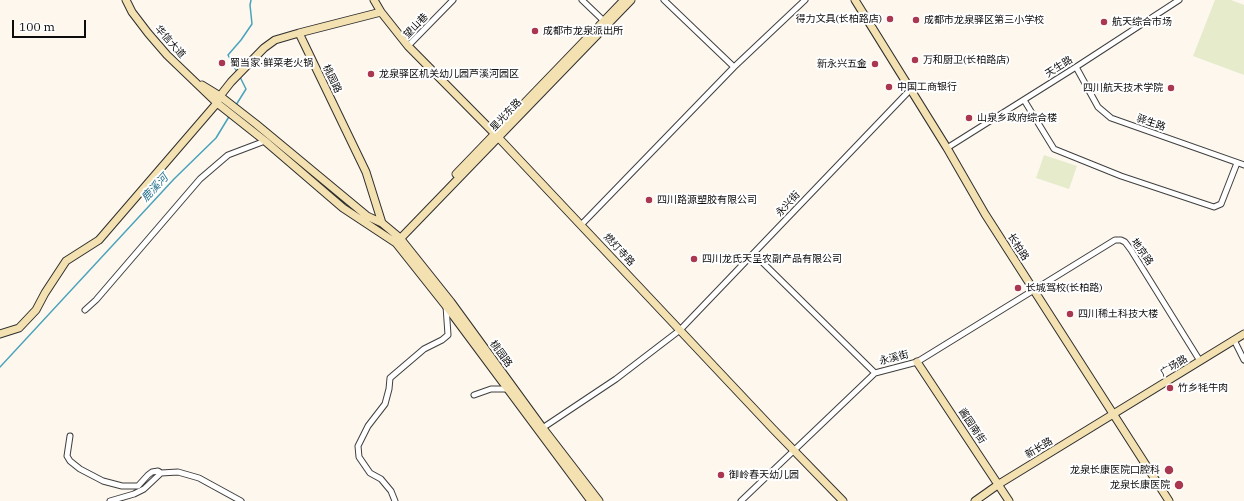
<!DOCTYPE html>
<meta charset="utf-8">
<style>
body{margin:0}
#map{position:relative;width:1244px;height:501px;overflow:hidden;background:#fdf7ee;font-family:"IBM Plex Serif",serif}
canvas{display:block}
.scale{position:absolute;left:12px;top:20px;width:74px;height:18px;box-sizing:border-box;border:2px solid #0c0c0c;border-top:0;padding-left:5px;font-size:12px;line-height:14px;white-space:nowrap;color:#0c0c0c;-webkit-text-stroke:3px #fff;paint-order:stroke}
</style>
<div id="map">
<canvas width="1244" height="501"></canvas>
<div class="scale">100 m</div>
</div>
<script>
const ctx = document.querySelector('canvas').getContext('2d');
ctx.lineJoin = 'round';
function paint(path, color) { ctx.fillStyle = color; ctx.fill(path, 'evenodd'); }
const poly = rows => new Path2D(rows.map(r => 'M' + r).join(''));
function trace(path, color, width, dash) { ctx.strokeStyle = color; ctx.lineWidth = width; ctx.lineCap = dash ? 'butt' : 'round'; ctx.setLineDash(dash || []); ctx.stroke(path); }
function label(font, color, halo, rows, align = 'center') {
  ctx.font = font + ' "IBM Plex Serif","Noto Sans SC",serif'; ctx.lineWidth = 4; ctx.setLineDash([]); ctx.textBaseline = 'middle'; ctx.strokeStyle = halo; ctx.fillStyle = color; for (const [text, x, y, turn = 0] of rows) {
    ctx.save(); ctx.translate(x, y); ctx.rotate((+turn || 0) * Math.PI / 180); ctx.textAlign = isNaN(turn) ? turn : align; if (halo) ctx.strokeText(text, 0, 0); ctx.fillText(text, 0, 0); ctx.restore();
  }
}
paint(poly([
 [1215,0,1231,0,1244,5,1244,75,1193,56],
 [1044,155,1077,166,1069,189,1036,178]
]), '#e6ebcc');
trace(poly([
 [237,72,228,55,241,40,252,24,250,5,251,0],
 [236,105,246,89,240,77],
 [0,367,174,179,216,138,230,115]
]), '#4aa2bb', 1.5);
const street = poly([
 [582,0,606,23],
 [664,0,734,67],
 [408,46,453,0],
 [1076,67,1098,107,1111,118,1244,165],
 [1024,100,1054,149,1121,176,1214,207,1221,204,1237,163],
 [947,148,1076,67,1179,0],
 [581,225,734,67,805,0],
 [754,254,875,373],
 [85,310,96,300,200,179,228,155,265,141],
 [1234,340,1244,360],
 [474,395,491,389,507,389],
 [541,429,616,379,680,330,910,90],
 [70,436,67,456,70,461,80,469,103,481,122,486,138,486,148,475,152,472,158,471,161,473,178,472,199,478,241,501],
 [110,501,134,494,144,489,161,473],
 [395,501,391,491,381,479,370,473,359,457,358,446,368,426,385,404,389,389,390,378,424,349,442,340,448,335,446,306],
 [741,501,875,373,917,362,1115,240,1121,240,1125,242,1131,250,1200,361]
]);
const secondary = poly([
 [126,0,132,12,148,33,167,55,217,103,265,141,343,208,396,243,446,306,591,501],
 [374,0,381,12,408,46,495,134,773,429,843,501],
 [855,0,947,148,985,214,1169,501],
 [599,26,624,0],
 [299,33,366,172,382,223],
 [202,85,220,96,256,124,367,216,382,223,400,238,451,302,542,427,599,501],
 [456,174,590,35],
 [398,241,631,0],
 [0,334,19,328,36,310,45,293,66,261,99,240,217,103,220,96,231,82,264,48,275,40,299,33,381,12],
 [917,362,1009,501],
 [975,501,999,484,1244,334]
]);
trace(street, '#3f3f3f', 7);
trace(secondary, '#2e2e2e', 9);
trace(street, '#fff', 5);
trace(secondary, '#f4e1b1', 7);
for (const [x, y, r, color] of [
 [890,19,4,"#aa3750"],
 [916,20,4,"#aa3750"],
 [1104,22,4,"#aa3750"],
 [535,31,4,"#aa3750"],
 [915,60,4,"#aa3750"],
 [222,63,4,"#aa3750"],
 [875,64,4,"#aa3750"],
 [371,74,4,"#aa3750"],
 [889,87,4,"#aa3750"],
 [1171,88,4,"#aa3750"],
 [969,118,4,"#aa3750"],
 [649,200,4,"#aa3750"],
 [694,259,4,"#aa3750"],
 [1018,288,4,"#aa3750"],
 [1070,314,4,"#aa3750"],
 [1170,388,4,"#aa3750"],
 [1169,470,5,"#aa3750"],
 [721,475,4,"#aa3750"],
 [1179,485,5,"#aa3750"]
]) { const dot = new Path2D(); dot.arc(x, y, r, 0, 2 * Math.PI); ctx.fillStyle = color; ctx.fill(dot); trace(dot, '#fff', 1.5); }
label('10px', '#0c0c0c', '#fff', [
 ["得力文具(长柏路店)",882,19,"right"],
 ["成都市龙泉驿区第三小学校",924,20],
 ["航天综合市场",1112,22],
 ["成都市龙泉派出所",543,31],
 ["万和厨卫(长柏路店)",923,60],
 ["蜀当家·鲜菜老火锅",230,63],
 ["新永兴五金",867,64,"right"],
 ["龙泉驿区机关幼儿园芦溪河园区",379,74],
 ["中国工商银行",897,87],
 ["四川航天技术学院",1163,88,"right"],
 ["山泉乡政府综合楼",977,118],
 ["四川路源塑胶有限公司",657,200],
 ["四川龙氏天呈农副产品有限公司",702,259],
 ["长城驾校(长柏路)",1026,288],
 ["四川稀土科技大楼",1078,314],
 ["竹乡牦牛肉",1178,388],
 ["龙泉长康医院口腔科",1160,470,"right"],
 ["御岭春天幼儿园",729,475],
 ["龙泉长康医院",1170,485,"right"]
], 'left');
label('10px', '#0c0c0c', '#fff', [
 ["望山巷",416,26,-46],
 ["华信大道",170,42,48],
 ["天生路",1059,67,-32],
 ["桃园路",332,79,64],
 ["星光东路",506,115,-46],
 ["驿生路",1151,123,19],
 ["永兴街",788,204,-47],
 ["长柏路",1018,247,57],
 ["燃灯寺路",619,250,47],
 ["地京路",1142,252,55],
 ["桃园路",501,354,54],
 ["永溪街",894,358,-14],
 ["广场路",1174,366,-32],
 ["酱园南街",972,426,56],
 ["新长路",1039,448,-31]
]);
label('italic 11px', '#26728d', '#fff', [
 ["鹿溪河",155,188,-47]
]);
</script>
